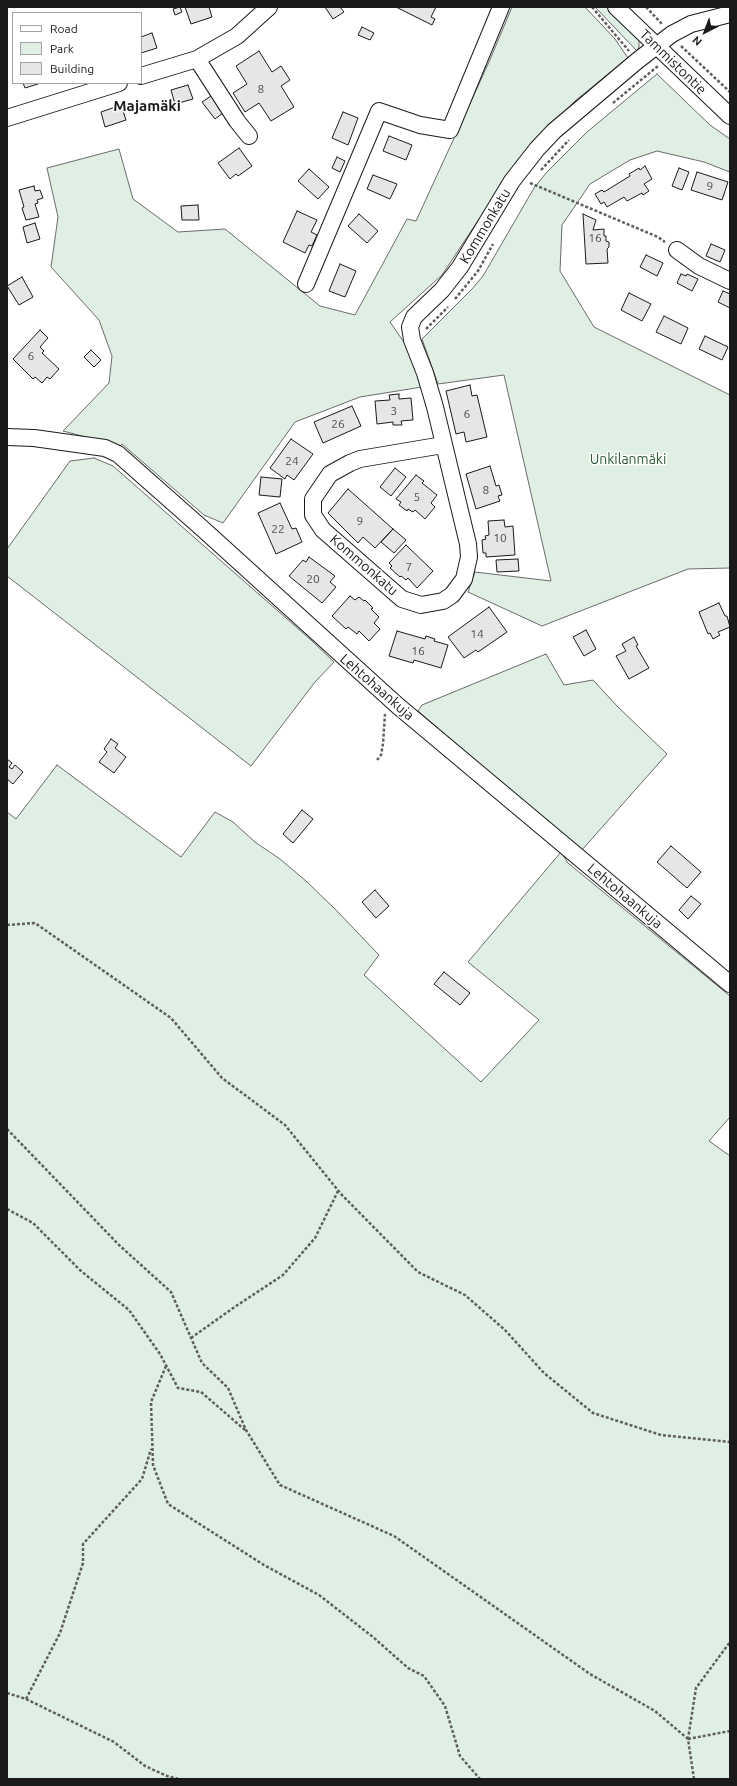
<!DOCTYPE html>
<meta charset="utf-8">
<style>
body{margin:0}
#map{position:relative;width:737px;height:1786px;overflow:hidden;background:#fff;font-family:Ubuntu,sans-serif}
canvas{display:block}
.frame{position:absolute;inset:0;border:8px solid #1a1a1a;pointer-events:none}
.legend{position:absolute;left:12px;top:12px;width:130px;height:72px;box-sizing:border-box;background:#fff;border:1px solid #a3a3a3;margin:0;padding:5px 7px;list-style:none;font-size:12px;color:#1a1a1a}
.legend li{display:flex;align-items:center;gap:8px;height:20px}
.legend b{width:20px;border:1px solid #a3a3a3}
.north{position:absolute;left:685px;top:12px;width:40px;height:40px;-webkit-text-stroke:3px #fff;paint-order:stroke;rotate:222deg;font-size:11px;font-weight:700;line-height:16px;text-align:center;color:#1a1a1a}
.north::after{content:'';display:block;margin:auto;width:14px;height:18px;background:#1a1a1a;clip-path:polygon(50% 0,100% 100%,50% 72%,0 100%)}
</style>
<div id="map">
<canvas width="737" height="1786"></canvas>
<div class="frame"></div>
<ul class="legend">
<li><b style="height:5px;background:#fff"></b>Road</li>
<li><b style="height:11px;background:#e0efe3"></b>Park</li>
<li><b style="height:11px;background:#e6e6e6"></b>Building</li>
</ul>
<div class="north">N</div>
</div>
<script>
const ctx = document.querySelector('canvas').getContext('2d');
ctx.lineJoin = 'round';
function paint(path, color) { ctx.fillStyle = color; ctx.fill(path, 'evenodd'); }
const poly = rows => new Path2D(rows.map(r => 'M' + r).join(''));
function trace(path, color, width, dash) { ctx.strokeStyle = color; ctx.lineWidth = width; ctx.lineCap = dash ? 'butt' : 'round'; ctx.setLineDash(dash || []); ctx.stroke(path); }
function label(font, color, halo, rows, align = 'center') {
  ctx.font = font + ' Ubuntu,sans-serif'; ctx.lineWidth = 3; ctx.setLineDash([]); ctx.textBaseline = 'middle'; ctx.strokeStyle = halo; ctx.fillStyle = color; for (const [text, x, y, turn = 0] of rows) {
    ctx.save(); ctx.translate(x, y); ctx.rotate((+turn || 0) * Math.PI / 180); ctx.textAlign = isNaN(turn) ? turn : align; if (halo) ctx.strokeText(text, 0, 0); ctx.fillText(text, 0, 0); ctx.restore();
  }
}
const green = poly([
 [512,7,585,7,615,39,628,58,575,101,531,145,501,186,442,275,390,322,408,348,422,387,360,397,295,422,223,523,204,515,122,444,118,448,105,442,63,431,109,383,112,356,99,320,51,267,58,217,47,168,119,149,133,199,178,232,225,229,320,306,355,315,407,219,416,221,489,62,512,7],
 [595,7,606,7,639,39,639,47,637,51,595,7],
 [657,74,710,125,730,139,730,172,704,162,657,151,630,160,590,184,562,225,560,271,594,327,730,395,730,568,688,569,542,626,468,592,475,572,551,581,504,375,438,384,422,339,472,289,483,276,534,188,546,173,587,132,657,74],
 [94,458,113,466,311,640,334,662,315,682,251,766,7,576,7,549,70,461,94,458],
 [546,654,564,685,593,680,617,706,667,754,581,851,418,711,422,705,546,654],
 [57,765,181,857,215,812,233,822,255,842,280,859,306,881,336,910,379,955,364,975,481,1082,539,1020,468,962,561,852,568,863,730,996,730,1117,709,1141,730,1156,730,1779,7,1779,7,812,16,819,57,765]
]);
paint(green, '#e0efe3');
trace(green, '#6a6a6a', 1);
const building = poly([
 [180,7,182,12,175,15,173,9,180,7],
 [185,7,209,7,212,17,191,24,185,7],
 [325,7,340,7,344,12,333,19,325,7],
 [396,7,436,7,431,17,435,19,432,25,396,7],
 [362,27,374,33,370,40,358,35,362,27],
 [152,33,157,48,141,53,141,37,152,33],
 [259,51,272,72,281,66,290,80,281,86,294,107,271,121,259,103,245,112,233,93,247,84,236,66,259,51],
 [23,83,41,83,25,88,23,83],
 [188,85,193,99,175,104,171,90,188,85],
 [211,96,223,113,215,119,202,102,211,96],
 [121,105,126,120,105,127,101,112,121,105],
 [343,112,358,118,348,145,332,138,343,112],
 [389,136,412,145,406,160,383,151,389,136],
 [239,148,252,166,238,176,236,174,230,179,218,163,239,148],
 [337,157,345,161,340,172,332,168,337,157],
 [645,166,652,179,644,184,649,191,643,195,642,193,627,201,624,197,607,207,604,202,601,204,595,194,602,190,604,192,630,176,629,174,639,168,640,170,645,166],
 [679,168,689,172,682,190,672,186,679,168],
 [309,169,329,187,318,199,298,181,309,169],
 [697,172,728,182,722,200,691,190,697,172],
 [373,175,397,184,390,199,367,189,373,175],
 [34,186,35,191,40,190,43,198,37,200,38,203,35,204,39,217,26,220,22,208,24,207,19,190,34,186],
 [198,205,199,220,182,220,181,206,198,205],
 [297,211,317,220,311,232,317,235,312,246,309,245,305,253,283,242,297,211],
 [359,214,378,231,367,243,348,226,359,214],
 [583,214,596,220,593,230,604,229,604,236,606,236,606,241,609,242,609,247,607,249,608,263,586,264,583,214],
 [35,223,40,239,27,243,23,227,35,223],
 [711,244,725,250,720,262,706,256,711,244],
 [646,255,663,263,657,276,640,267,646,255],
 [340,264,356,271,345,297,329,291,340,264],
 [681,274,686,276,687,274,698,279,692,291,677,283,681,274],
 [22,277,33,297,19,305,7,286,22,277],
 [723,291,730,294,730,308,718,302,723,291],
 [629,293,651,304,642,321,621,310,629,293],
 [664,316,688,328,681,344,656,332,664,316],
 [40,330,48,338,40,347,44,351,42,353,59,369,50,379,47,377,42,383,35,377,33,379,13,359,40,330],
 [705,336,728,347,722,360,699,349,705,336],
 [91,350,101,360,94,367,84,357,91,350],
 [470,385,472,396,477,395,487,437,466,442,464,432,456,434,446,391,470,385],
 [399,394,399,399,411,398,413,420,401,421,402,425,393,425,393,422,377,424,375,401,390,400,389,395,399,394],
 [352,406,361,426,323,443,314,422,352,406],
 [291,439,313,454,294,480,287,475,285,479,270,468,291,439],
 [490,466,496,486,499,485,502,495,498,496,500,501,476,509,466,474,490,466],
 [395,468,406,477,391,496,380,487,395,468],
 [416,475,424,481,422,483,437,495,431,503,435,507,425,519,415,510,413,512,408,509,407,511,399,505,401,502,396,499,416,475],
 [261,477,282,479,280,497,259,495,261,477],
 [348,489,393,529,375,548,363,537,358,543,328,513,348,489],
 [280,503,292,529,296,528,302,542,276,554,258,513,280,503],
 [504,520,505,527,513,526,515,555,486,557,486,553,483,553,482,540,486,539,485,536,489,535,488,521,504,520],
 [393,529,406,540,394,553,381,542,393,529],
 [406,545,433,571,417,588,408,578,406,580,401,576,400,577,390,568,392,566,389,563,406,545],
 [309,557,335,576,330,582,336,587,322,603,289,576,303,560,306,562,309,557],
 [518,559,519,571,497,572,496,560,518,559],
 [350,596,355,600,359,597,364,601,365,600,373,608,371,609,379,617,374,623,380,629,369,641,359,631,357,634,348,627,346,629,332,616,350,596],
 [719,603,725,616,727,616,730,627,718,632,720,635,713,639,710,633,708,634,699,612,719,603],
 [489,607,507,632,478,652,476,650,464,658,448,637,489,607],
 [586,630,596,649,584,656,573,637,586,630],
 [397,631,425,639,426,636,435,639,434,641,448,645,441,668,414,660,413,663,389,656,397,631],
 [634,637,638,645,636,646,649,668,629,679,616,656,626,651,622,644,634,637],
 [111,739,118,744,115,748,126,757,114,773,99,762,107,752,104,749,111,739],
 [7,759,12,763,9,767,12,769,15,765,23,772,13,784,7,779,7,759],
 [302,810,313,819,293,843,283,834,302,810],
 [671,846,701,872,687,888,657,862,671,846],
 [375,890,389,906,376,918,362,902,375,890],
 [691,896,701,904,688,919,679,910,691,896],
 [444,972,470,993,460,1005,434,984,444,972]
]);
paint(building, '#e6e6e6');
trace(building, '#1a1a1a', 1);
const minor = poly([
 [616,7,730,116],
 [197,59,237,121,249,136],
 [141,76,197,59,237,36,269,7],
 [7,118,119,83],
 [677,250,699,266,730,281],
 [306,284,379,111,420,125,450,130,501,7],
 [7,437,34,438,105,448,118,454,204,530,398,706,730,984],
 [443,445,360,459,350,463,330,474,313,499,313,515,323,530,402,599,421,605,443,601,452,595,464,579,469,557,468,544,435,407,425,373,412,340,410,327,414,317,442,290,460,267,512,181,537,149,554,131,637,61,672,34,691,24,730,14]
]);
trace(minor, '#1a1a1a', 18);
trace(poly([
 [592,7,629,51],
 [646,7,662,24],
 [681,46,730,92],
 [613,103,658,66],
 [541,170,569,140],
 [530,183,658,237,665,242],
 [455,299,478,271,493,244],
 [426,329,448,307],
 [377,760,381,755,383,744,385,714],
 [7,925,35,923,171,1018,222,1078,285,1125,341,1194,418,1272,465,1295,505,1330,544,1373,593,1413,661,1435,730,1442],
 [7,1129,119,1245,171,1292,202,1363,228,1388,246,1430,280,1485,394,1536,590,1674,655,1711,688,1739],
 [7,1209,33,1223,81,1271,129,1310,160,1354,178,1388,201,1392,245,1430],
 [191,1338,236,1306,283,1275,315,1238,338,1191],
 [166,1366,151,1402,153,1465,168,1504,264,1565,319,1595,373,1637,408,1668,424,1676,445,1706,460,1756,480,1779],
 [7,1693,26,1699,114,1742,145,1766,167,1776,179,1779],
 [26,1699,60,1633,83,1563,83,1544,142,1479,151,1449],
 [688,1739,730,1731],
 [694,1779,688,1739,696,1688,730,1642]
]), '#5f5f5f', 2.5, [3, 2]);
trace(minor, '#fff', 16);
label('12px', '#4d4d4d', null, [
 ["8",261,89],
 ["9",710,186],
 ["16",595,238],
 ["6",31,356],
 ["3",394,411],
 ["6",467,414],
 ["26",338,424],
 ["24",292,461],
 ["8",486,490],
 ["5",417,497],
 ["9",360,521],
 ["22",278,529],
 ["10",500,538],
 ["7",409,567],
 ["20",313,579],
 ["14",477,634],
 ["16",418,651]
]);
label('14px', '#1a1a1a', '#fff', [
 ["Tammistontie",673,62,44],
 ["Kommonkatu",485,226,-59],
 ["Kommonkatu",364,565,41],
 ["Lehtohaankuja",377,687,41],
 ["Lehtohaankuja",625,896,40]
]);
label('14px', '#2b5a34', '#fff', [
 ["Unkilanmäki",628,459]
]);
label('bold 15px', '#1a1a1a', '#fff', [
 ["Majamäki",147,106]
]);
</script>
